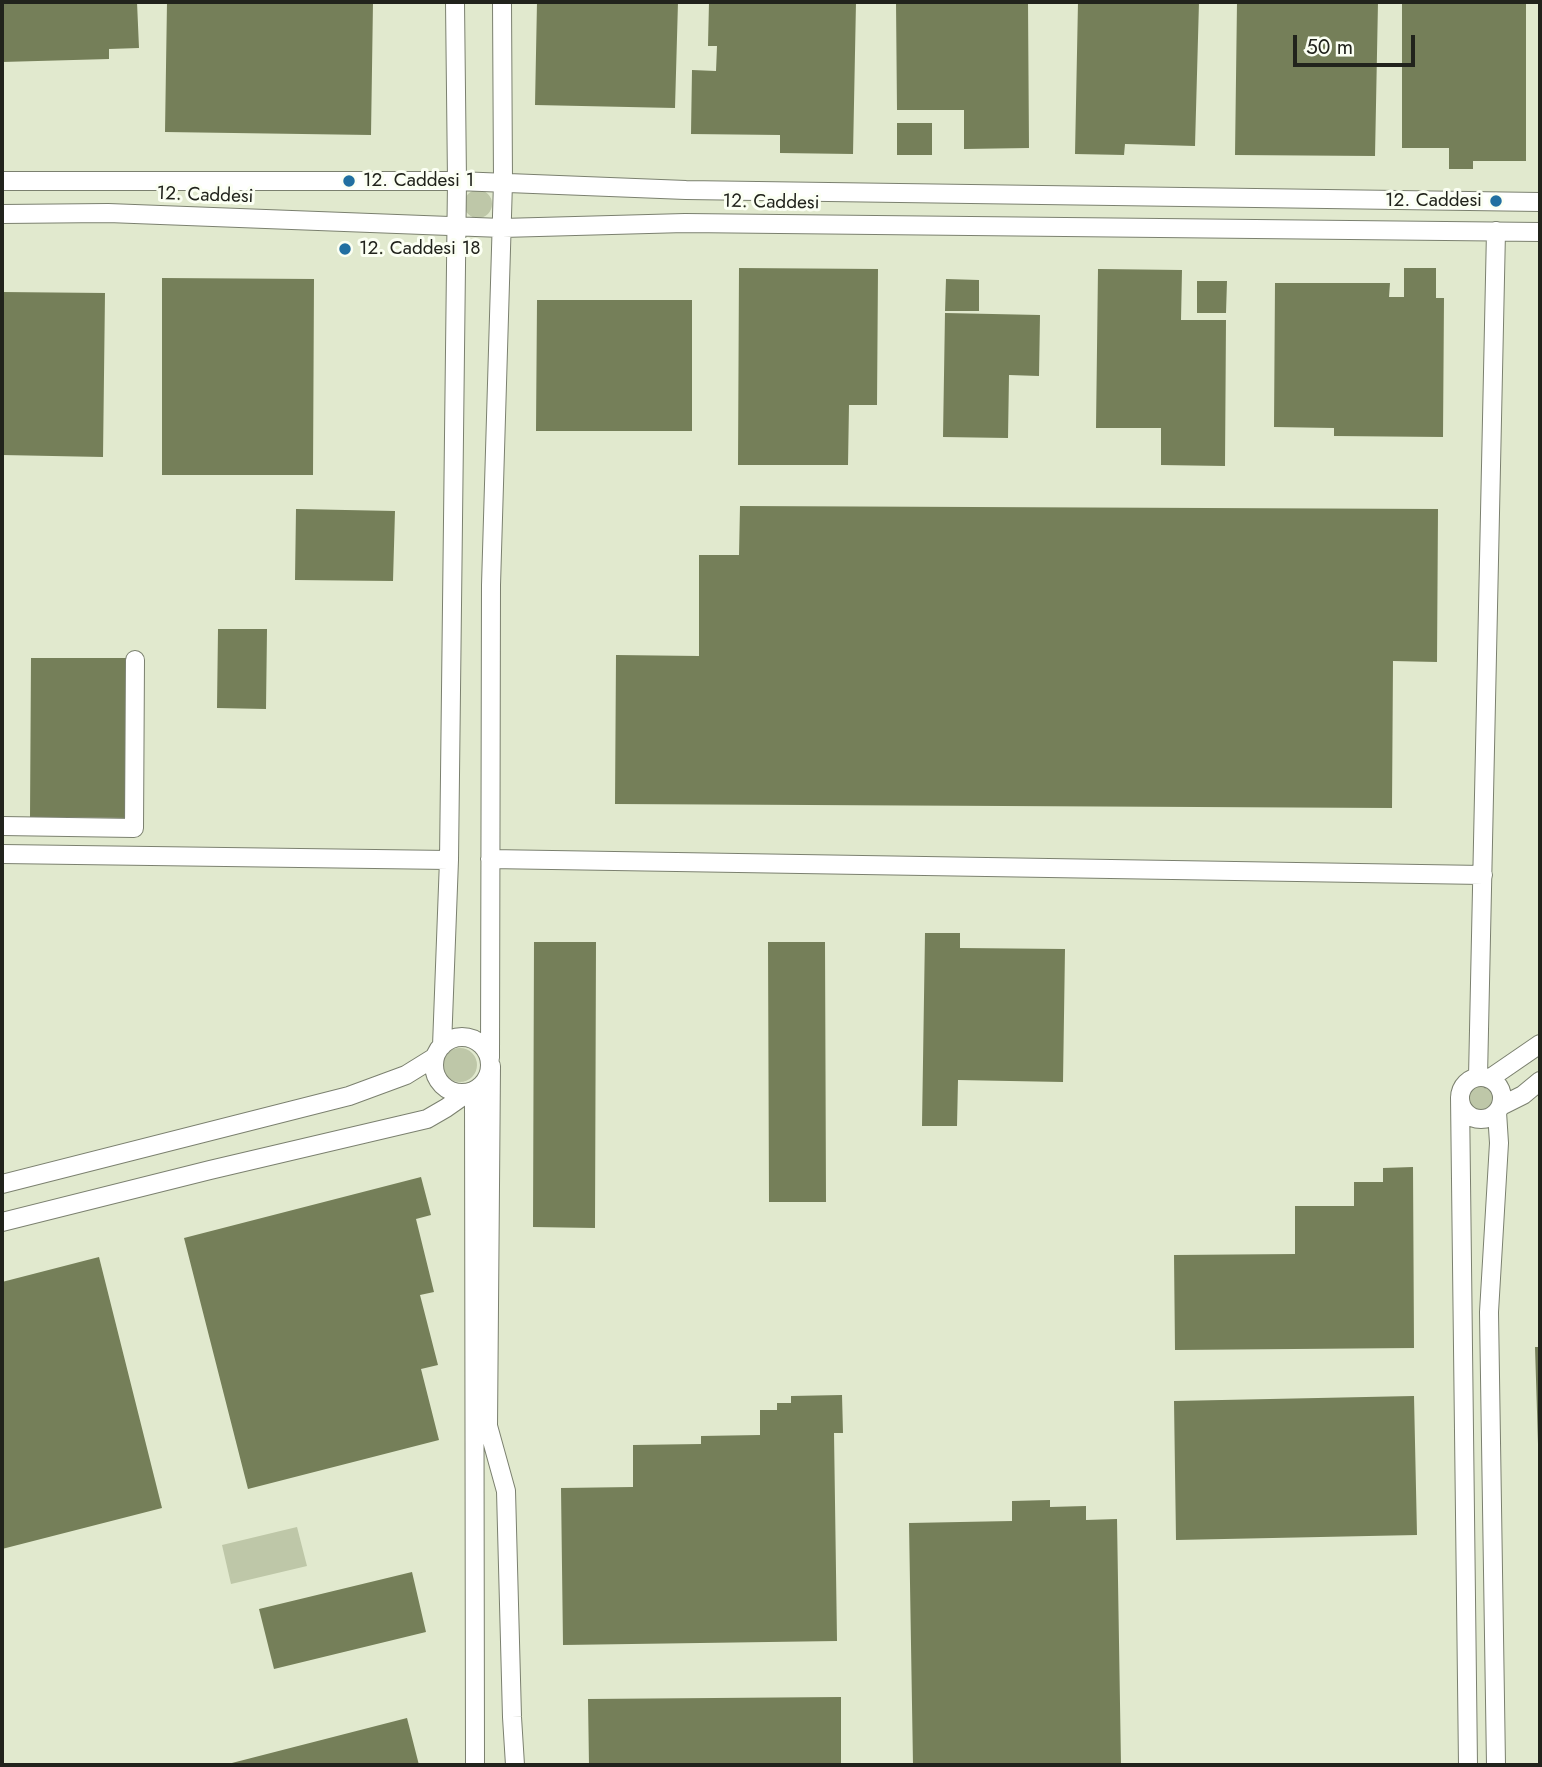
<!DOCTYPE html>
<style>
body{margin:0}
#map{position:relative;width:1542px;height:1767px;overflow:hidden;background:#edf3e0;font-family:Jost,sans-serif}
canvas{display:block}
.frame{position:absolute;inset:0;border:4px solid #21231c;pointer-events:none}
.scale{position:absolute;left:1293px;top:35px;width:122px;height:32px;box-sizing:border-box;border:4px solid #21231c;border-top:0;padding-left:9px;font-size:21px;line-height:24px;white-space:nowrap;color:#21231c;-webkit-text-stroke:5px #fbfff3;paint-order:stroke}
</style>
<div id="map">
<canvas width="1542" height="1767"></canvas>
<div class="frame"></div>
<div class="scale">50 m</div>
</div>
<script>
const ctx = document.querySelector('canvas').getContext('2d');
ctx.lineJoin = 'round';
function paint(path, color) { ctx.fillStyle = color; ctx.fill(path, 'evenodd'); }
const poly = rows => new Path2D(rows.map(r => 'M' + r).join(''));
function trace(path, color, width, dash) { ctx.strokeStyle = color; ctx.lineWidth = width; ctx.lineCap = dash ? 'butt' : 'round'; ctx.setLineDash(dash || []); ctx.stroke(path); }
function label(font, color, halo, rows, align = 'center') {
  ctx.font = font + ' Jost,sans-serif'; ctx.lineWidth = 6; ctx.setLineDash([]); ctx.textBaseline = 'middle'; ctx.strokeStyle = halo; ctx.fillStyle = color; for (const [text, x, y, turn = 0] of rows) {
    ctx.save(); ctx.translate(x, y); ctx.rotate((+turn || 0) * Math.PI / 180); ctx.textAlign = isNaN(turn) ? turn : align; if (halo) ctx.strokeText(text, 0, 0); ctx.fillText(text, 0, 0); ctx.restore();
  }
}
paint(poly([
 [2,2,1540,2,1540,1765,2,1765]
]), '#e1e9ce');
paint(poly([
 '464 204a14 14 0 1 1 28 0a14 14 0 1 1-28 0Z',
 '443 1065a17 17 0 1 1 34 0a17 17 0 1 1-34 0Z',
 '1469 1098a12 12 0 1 1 24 0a12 12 0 1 1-24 0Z',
 [297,1527,307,1566,231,1584,222,1545]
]), '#bec7a8');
paint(poly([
 [2,2,137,2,139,48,109,49,109,59,2,62],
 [167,2,373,2,371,135,165,132],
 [537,2,678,2,675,108,535,105],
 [709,2,856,2,853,154,780,153,780,135,691,134,692,70,716,71,717,46,708,46],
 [896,2,1028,2,1029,148,964,149,964,110,897,110],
 [1078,2,1199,2,1195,146,1125,144,1124,155,1075,154],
 [1237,2,1378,2,1375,156,1235,155],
 [1402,2,1526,2,1526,161,1473,161,1473,169,1449,169,1449,148,1402,148],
 [897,123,932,123,932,155,897,155],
 [739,268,878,269,877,405,849,405,848,465,738,465],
 [1404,268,1436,268,1436,298,1444,298,1443,437,1334,436,1334,428,1274,427,1275,283,1390,283,1389,297,1404,297],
 [1098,269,1182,270,1181,320,1226,320,1225,466,1161,465,1161,428,1096,428],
 [162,278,314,279,313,475,162,475],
 [946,279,979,280,979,311,945,311],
 [1197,281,1227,281,1226,313,1197,313],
 [2,292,105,293,103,457,2,455],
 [537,300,692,300,692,431,536,431],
 [945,313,1040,315,1039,376,1009,375,1008,438,943,437],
 [740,506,1438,509,1437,662,1393,661,1392,808,615,804,616,655,699,656,699,555,739,555],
 [296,509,395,511,393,581,295,580],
 [218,629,267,629,266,709,217,708],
 [31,658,130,658,129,818,30,817],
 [925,933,960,933,960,948,1065,949,1063,1082,958,1080,957,1126,922,1126],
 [534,942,596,942,595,1228,533,1227],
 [768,942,825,942,826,1202,769,1202],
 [1413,1167,1414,1348,1175,1350,1174,1255,1295,1254,1295,1206,1354,1206,1354,1182,1383,1182,1383,1168],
 [421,1177,431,1215,416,1219,434,1292,420,1295,438,1365,421,1369,439,1440,248,1489,184,1238],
 [99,1257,162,1508,2,1549,2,1282],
 [1535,1347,1540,1347,1540,1444,1538,1444],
 [842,1395,843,1433,834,1433,837,1641,563,1645,561,1488,633,1487,633,1445,701,1444,701,1436,760,1435,760,1410,777,1410,777,1403,791,1403,791,1396],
 [1414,1396,1417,1535,1176,1540,1174,1401],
 [1050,1500,1050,1507,1086,1506,1086,1520,1117,1519,1121,1765,913,1765,909,1523,1012,1521,1012,1501],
 [412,1572,426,1632,274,1669,259,1609],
 [841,1697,841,1765,589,1765,588,1699],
 [407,1718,419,1765,228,1765,228,1764]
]), '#757f59');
const minor = poly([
 [2,181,457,181,686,190,1540,202],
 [2,214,108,213,502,228,685,223,1540,232],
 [2,826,134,828,135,660],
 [2,854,449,860],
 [490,859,1483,875],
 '434 1065a28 28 0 1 1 56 0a28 28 0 1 1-56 0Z',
 [442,1046,449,860,457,181,455,2],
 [490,1058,491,585,503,182,502,2],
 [491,1066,488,1426,506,1491,512,1717,515,1765],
 '1460 1098a21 21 0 1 1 42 0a21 21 0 1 1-42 0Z',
 [1478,1077,1496,231],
 [1489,1079,1540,1044],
 [474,1092,475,1765],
 [1460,1097,1468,1765],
 [1501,1106,1523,1095,1540,1081],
 [2,1184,349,1096,406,1075,435,1057],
 [2,1222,210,1170,427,1119,446,1108,466,1094],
 [1496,1765,1489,1312,1499,1143,1497,1112]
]);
trace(minor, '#7b806f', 20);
trace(minor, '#fff', 18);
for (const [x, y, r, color] of [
 [349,181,7,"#216fa1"],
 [1496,201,7,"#216fa1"],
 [345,249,7,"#216fa1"]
]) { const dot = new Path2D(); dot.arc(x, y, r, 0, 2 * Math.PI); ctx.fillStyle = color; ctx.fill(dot); trace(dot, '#fbfff3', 2.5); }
label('19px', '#21231c', '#fbfff3', [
 ["12. Caddesi 1",363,181],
 ["12. Caddesi",1482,201,"right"],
 ["12. Caddesi 18",359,249]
], 'left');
label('19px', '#21231c', '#fbfff3', [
 ["12. Caddesi",205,196,2],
 ["12. Caddesi",771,203,1]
]);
</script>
